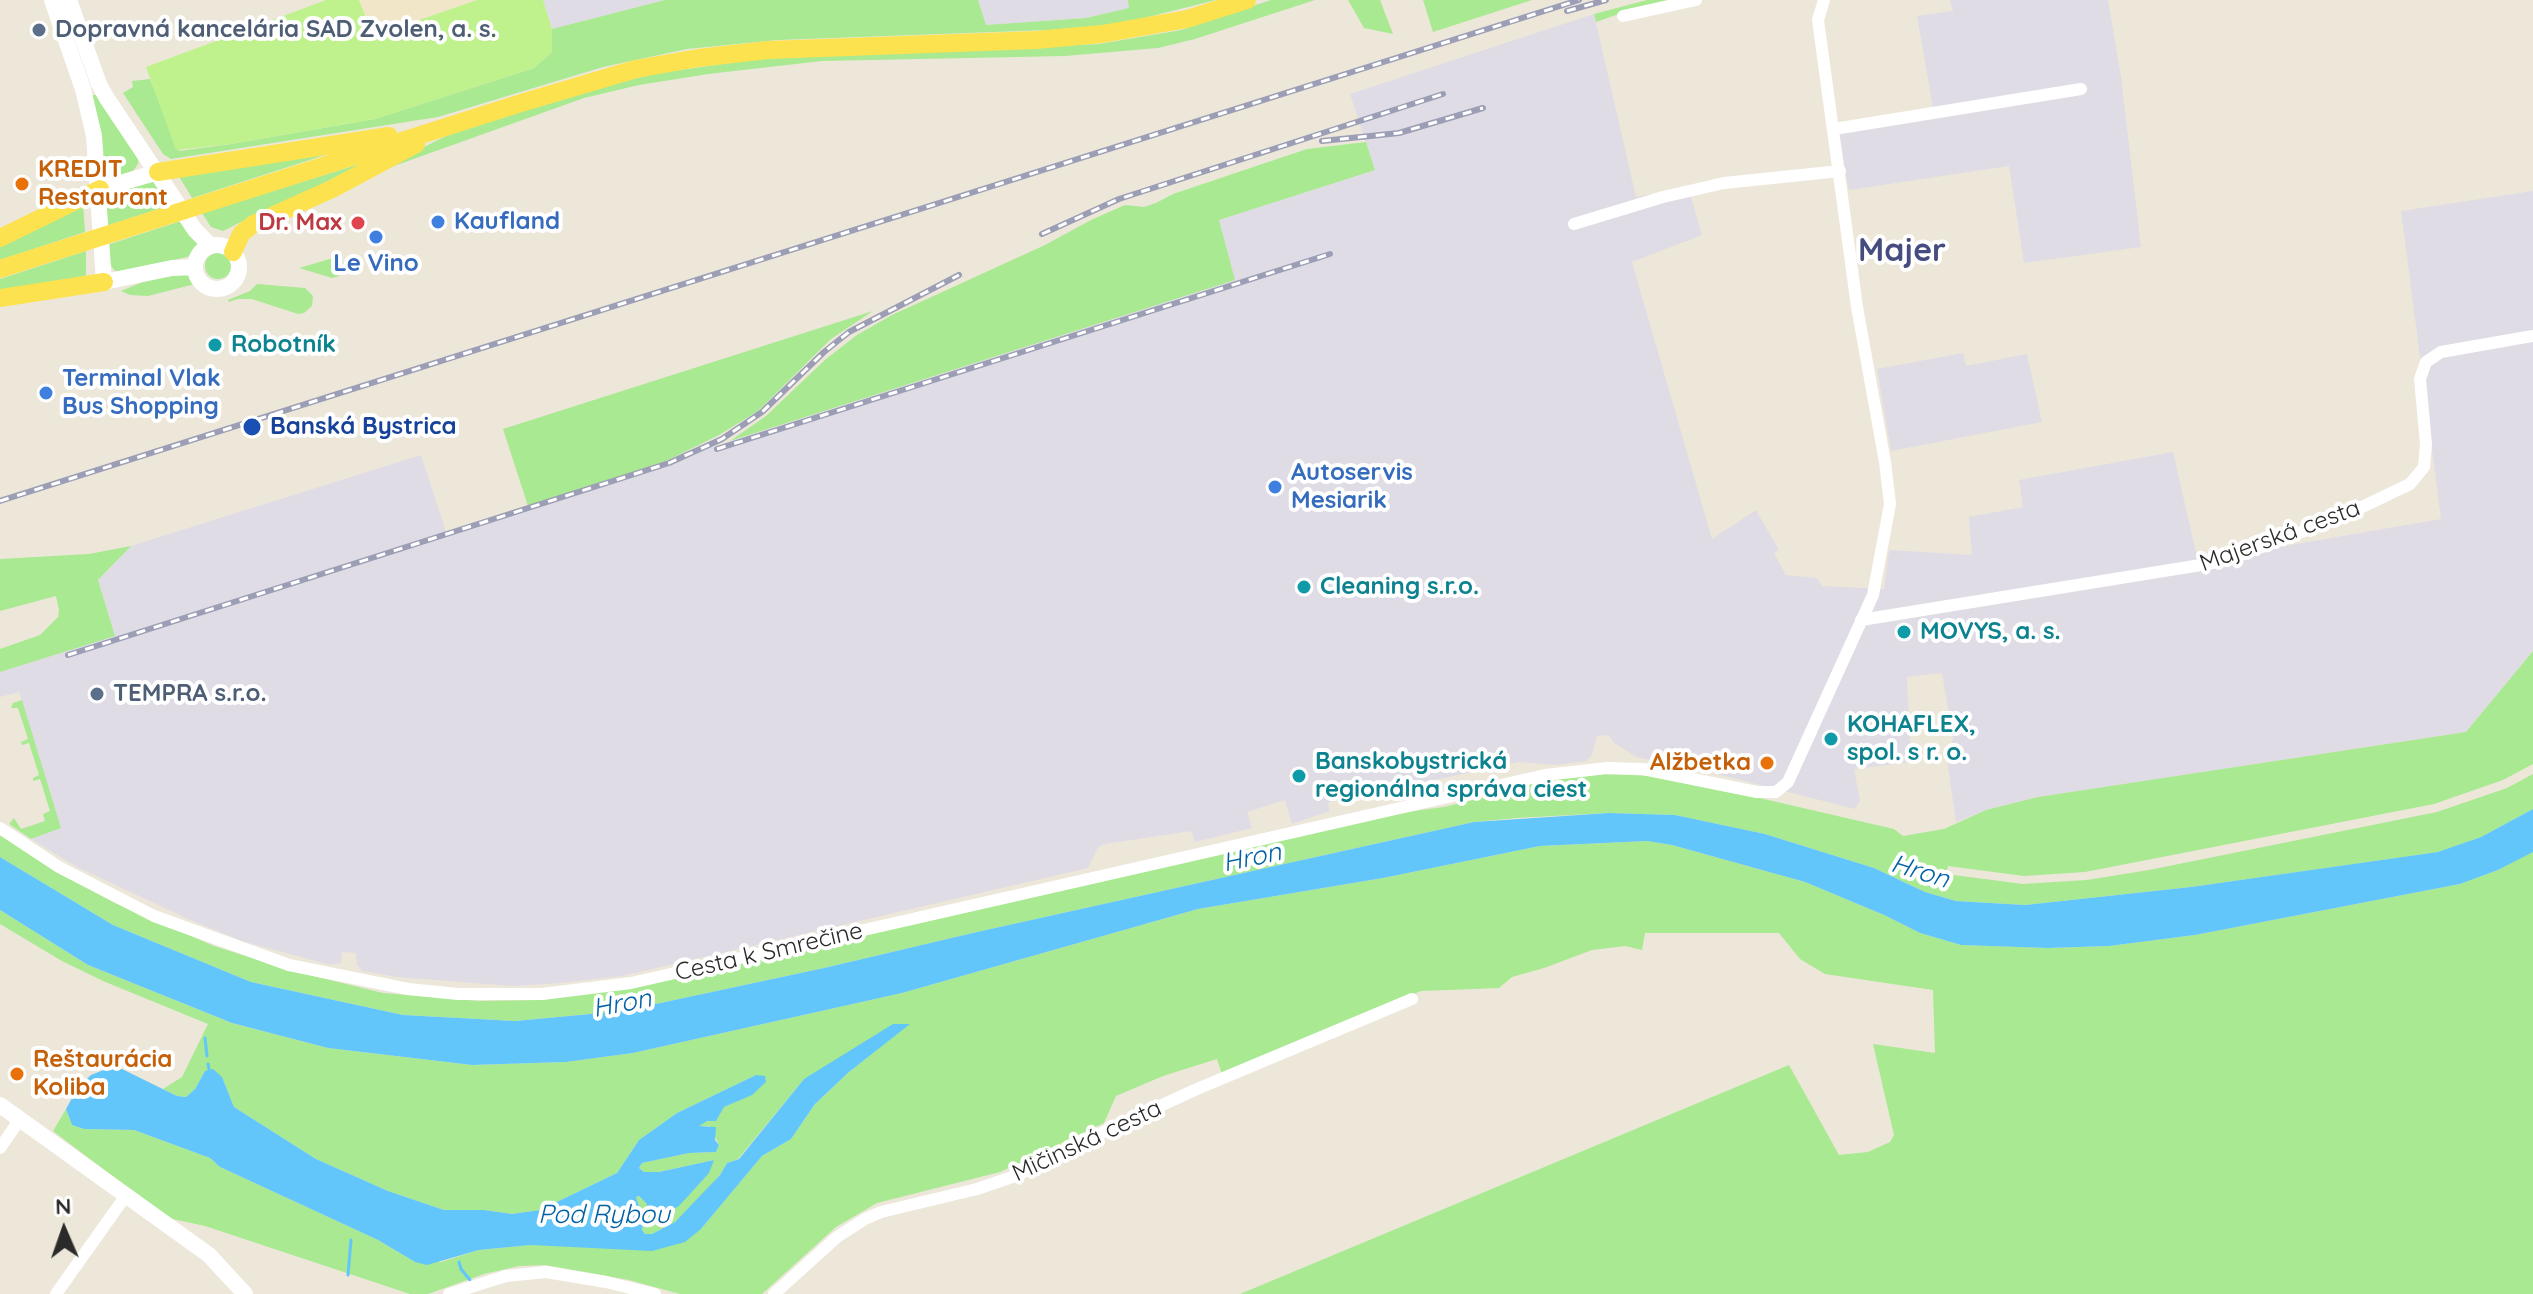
<!DOCTYPE html>
<meta charset="utf-8">
<style>
body{margin:0}
#map{position:relative;width:2533px;height:1294px;overflow:hidden;background:#ede7da;font-family:Quicksand,sans-serif}
canvas{display:block}
.north{position:absolute;left:24px;top:1190px;width:80px;height:80px;-webkit-text-stroke:6px #fff;paint-order:stroke;rotate:358deg;font-size:22px;font-weight:700;line-height:32px;text-align:center;color:#2a2a2a}
.north::after{content:'';display:block;margin:auto;width:28px;height:36px;background:#2a2a2a;clip-path:polygon(50% 0,100% 100%,50% 72%,0 100%)}
</style>
<div id="map">
<canvas width="2533" height="1294"></canvas>
<div class="north">N</div>
</div>
<script>
const ctx = document.querySelector('canvas').getContext('2d');
ctx.lineJoin = 'round';
function paint(path, color) { ctx.fillStyle = color; ctx.fill(path, 'evenodd'); }
const poly = rows => new Path2D(rows.map(r => 'M' + r).join(''));
function trace(path, color, width, dash) { ctx.strokeStyle = color; ctx.lineWidth = width; ctx.lineCap = dash ? 'butt' : 'round'; ctx.setLineDash(dash || []); ctx.stroke(path); }
function label(font, color, halo, rows, align = 'center') {
  ctx.font = font + ' Quicksand,sans-serif'; ctx.lineWidth = 8; ctx.setLineDash([]); ctx.textBaseline = 'middle'; ctx.strokeStyle = halo; ctx.fillStyle = color; for (const [text, x, y, turn = 0] of rows) {
    ctx.save(); ctx.translate(x, y); ctx.rotate((+turn || 0) * Math.PI / 180); ctx.textAlign = isNaN(turn) ? turn : align; if (halo) ctx.strokeText(text, 0, 0); ctx.fillText(text, 0, 0); ctx.restore();
  }
}
paint(poly([
 [543,0,665,0,552,29],
 [978,0,1128,0,1130,8,1085,18,986,25],
 [1950,0,2108,0,2121,77,2141,247,2024,263,2009,166,1849,190,1837,124,1933,108,1917,16,1953,11],
 [1594,14,1636,197,1688,187,1702,235,1632,262,1712,539,1756,510,1779,550,1774,553,1786,575,1817,578,1822,586,1884,589,1889,550,1972,555,1969,517,2023,507,2019,480,2173,452,2198,561,2441,519,2401,211,2533,191,2533,651,2466,732,2038,797,1986,810,1956,822,1947,760,1953,738,1942,673,1907,677,1911,762,1854,769,1860,801,1855,809,1713,773,1636,757,1613,742,1609,735,1597,736,1592,755,1586,761,1556,765,1519,762,1507,764,1501,762,1492,764,1487,769,1332,801,1328,803,1330,811,1292,824,1285,800,1247,812,1252,828,1195,842,1191,831,1105,844,1098,847,1088,868,622,976,560,983,513,986,397,977,362,971,357,965,356,953,342,952,341,963,330,965,242,941,186,918,77,867,31,839,61,828,19,692,0,697,0,672,115,636,98,580,131,546,421,455,446,532,1235,280,1219,220,1375,170,1350,94],
 [1963,353,1966,366,2027,354,2042,422,1891,451,1877,369]
]), '#dfdce5');
paint(poly([
 [359,0,477,0,372,36]
]), '#f1e7c8');
paint(poly([
 [665,0,978,0,986,25,1086,18,1129,8,1128,0,1216,0,1132,21,1099,26,1049,30,778,40,687,49,603,67,438,117,171,159,163,154,123,93,133,87,132,81,150,79,179,151,231,144,375,119,534,68,552,52,552,29],
 [1271,0,1315,0,1195,39,1158,48,1065,56,822,61,708,74,639,85,584,98,366,176,446,136,588,90,658,73,758,59,1099,44,1181,30],
 [1348,0,1380,0,1393,34,1364,28],
 [1423,0,1532,0,1433,32],
 [1647,0,1677,0,1633,9,1596,22,1594,14],
 [93,95,97,95,139,155,138,164,133,171,117,177,109,174,104,168,91,98],
 [1366,142,1375,170,1219,220,1235,280,730,441,766,416,826,359,857,335,892,315,1045,245,1091,220,1125,205,1144,207,1156,203,1173,194,1307,149],
 [356,145,192,198,177,173],
 [363,163,255,218,253,216,223,231,211,227,202,213],
 [154,182,171,205,106,226,106,196,129,184],
 [83,203,85,232,0,260,0,244],
 [181,221,198,243,191,256,120,273,115,271,108,262,107,245],
 [86,251,86,279,0,292,0,279],
 '205 266a13 13 0 1 1 26 0a13 13 0 1 1-26 0Z',
 [333,258,339,276,332,278,299,268],
 [162,274,189,274,195,284,148,296,130,295,121,291],
 [257,284,305,288,313,296,312,306,304,313,298,314,252,299,238,299,229,302,228,300,250,291],
 [873,311,831,339,758,411,719,435,666,461,528,506,503,429],
 [131,546,98,580,115,636,0,672,0,649,40,635,58,617,59,610,56,596,0,611,0,559,89,554],
 [2533,651,2533,764,2503,780,2434,804,2085,872,2024,876,1948,866,1946,874,2023,884,2087,880,2149,870,2437,812,2507,788,2533,774,2533,809,2481,837,2439,852,2191,887,2025,905,1956,901,1925,892,1874,868,1765,834,1675,815,1609,813,1517,818,1474,822,977,932,824,968,623,1011,515,1021,403,1015,251,982,113,925,0,857,0,835,58,873,117,904,214,946,297,972,383,993,479,1001,543,1000,1391,814,1444,807,1489,796,1527,783,1603,774,1654,776,1712,787,1894,829,1903,836,1944,829,1986,810,2038,797,2466,732],
 [22,700,61,828,31,839,9,824,14,818,21,829,45,821,43,814,50,811,40,779,33,781,33,778,39,775,29,743,22,745,21,742,28,739,18,708,11,708,13,703],
 [1647,841,1672,845,1805,882,1884,915,1920,933,1961,945,2048,948,2109,946,2195,935,2460,884,2498,870,2533,851,2533,1294,1240,1294,1789,1065,1839,1155,1868,1152,1890,1142,1894,1135,1873,1044,1935,1053,1933,990,1825,974,1800,959,1779,933,1645,933,1642,950,1625,946,1592,950,1544,968,1512,977,1499,988,1421,991,1222,1074,1217,1059,1163,1076,1116,1096,1104,1123,1000,1172,877,1203,836,1227,762,1294,680,1294,629,1280,545,1265,519,1266,484,1274,428,1294,410,1294,205,1226,168,1218,53,1131,66,1109,72,1125,84,1129,134,1130,210,1158,220,1167,378,1240,415,1262,441,1262,479,1250,531,1245,575,1245,701,1229,762,1156,791,1139,815,1104,849,1072,909,1024,804,1079,738,1159,727,1163,720,1175,691,1207,675,1222,652,1234,645,1234,642,1230,644,1221,636,1197,639,1196,646,1203,653,1220,714,1160,659,1172,644,1172,639,1168,642,1163,689,1153,716,1152,719,1145,710,1126,698,1126,724,1107,752,1094,756,1075,677,1113,639,1140,617,1173,540,1210,512,1214,484,1210,444,1210,388,1191,316,1159,234,1107,222,1077,205,1071,195,1089,186,1097,177,1096,163,1089,182,1077,208,1024,103,981,62,961,0,924,0,910,88,965,232,1023,328,1048,472,1065,566,1062,633,1053,902,993,1198,909,1383,878,1540,846]
]), '#a8e991');
paint(poly([
 [326,0,359,0,373,36,477,0,543,0,552,29,552,52,534,68,375,119,231,144,176,150,146,67]
]), '#bff28c');
paint(poly([
 [2533,809,2533,852,2498,870,2460,884,2195,935,2109,946,2048,948,1961,945,1920,933,1884,915,1805,882,1672,845,1647,841,1540,846,1383,878,1198,909,902,993,633,1053,566,1062,472,1065,328,1048,232,1023,88,965,0,910,0,857,113,925,251,982,403,1015,515,1021,623,1011,824,968,977,932,1474,822,1609,813,1675,815,1765,834,1874,868,1925,892,1956,901,2025,905,2191,887,2438,852,2481,837],
 [893,1024,910,1024,849,1072,815,1104,791,1139,762,1156,701,1229,685,1242,652,1251,531,1245,479,1250,427,1265,415,1262,378,1240,220,1167,210,1158,134,1130,84,1129,72,1125,66,1109,78,1087,91,1075,106,1069,122,1069,177,1096,186,1097,195,1089,205,1071,213,1069,222,1077,234,1107,316,1159,388,1191,444,1210,484,1210,512,1214,540,1210,617,1173,639,1140,677,1113,756,1075,765,1076,766,1082,752,1095,724,1107,716,1121,707,1121,699,1126,716,1127,715,1140,719,1145,716,1152,689,1153,642,1163,639,1168,644,1172,659,1172,714,1160,709,1173,679,1206,653,1221,646,1203,639,1196,636,1197,644,1221,642,1230,645,1234,652,1234,675,1222,720,1175,727,1163,739,1159,804,1079]
]), '#63c6fa');
trace(poly([
 [205,1038,207,1056],
 [208,1064,209,1069],
 [459,1262,461,1269,470,1280],
 [348,1275,351,1240]
]), '#63c6fa', 3);
trace(poly([
 [1623,16,1696,0],
 [1834,129,2081,89],
 [1574,224,1663,197,1724,183,1840,171],
 [1861,620,2207,564,2227,560,2339,518,2410,484,2424,467,2426,444,2420,379,2426,362,2441,352,2533,336],
 [0,828,59,867,154,916,289,965,408,989,458,994,542,994,631,983,1545,775,1607,768,1643,769,1757,792,1776,792,1788,782,1873,595,1890,504,1885,462,1857,307,1818,20,1824,0],
 [0,1148,20,1119],
 [56,1294,127,1194],
 [449,1294,506,1276,546,1272,606,1282,655,1294],
 [774,1294,837,1237,865,1219,881,1212,977,1189,1018,1175,1073,1146,1197,1089,1412,999]
]), '#fff', 12);
trace(poly([
 [52,0,83,89,94,136,104,282,172,268,194,267],
 [69,0,99,84,106,97,195,230,211,246],
 [100,189,158,172],
 '195 267a22 22 0 1 1 44 0a22 22 0 1 1-44 0Z',
 [0,1105,209,1255,245,1294]
]), '#fff', 16);
trace(poly([
 [158,172,389,136],
 [0,238,100,189],
 [233,252,241,234,252,225,334,188,416,144],
 [0,269,521,103,636,69,698,58,768,50,1036,40,1102,34,1187,19,1247,0],
 [0,298,104,282]
]), '#fde24f', 18);
const rail = poly([
 [1567,11,1606,0],
 [1322,141,1399,133,1483,108],
 [1042,234,1119,199,1443,94],
 [717,449,1330,254],
 [0,501,1579,0],
 [68,655,669,463,722,439,762,412,824,352,849,332,959,275]
]);
trace(rail, '#9c9eb6', 6);
trace(rail, '#fff', 3, [9]);
for (const [x, y, r, color] of [
 [39,30,8,"#5c6f8a"],
 [22,184,8,"#e8710a"],
 [438,222,8,"#3f7fe0"],
 [358,223,8,"#e0444e"],
 [376,237,8,"#3f7fe0"],
 [215,345,8,"#0f9aa8"],
 [46,393,8,"#3f7fe0"],
 [252,427,10,"#1a4fb4"],
 [1275,487,8,"#3f7fe0"],
 [1304,587,8,"#0f9aa8"],
 [1904,632,8,"#0f9aa8"],
 [97,694,8,"#5c6f8a"],
 [1831,739,8,"#0f9aa8"],
 [1767,763,8,"#e8710a"],
 [1299,776,8,"#0f9aa8"],
 [17,1074,8,"#e8710a"]
]) { const dot = new Path2D(); dot.arc(x, y, r, 0, 2 * Math.PI); ctx.fillStyle = color; ctx.fill(dot); trace(dot, '#fff', 3); }
label('bold 24px', '#4e5e75', '#fff', [
 ["Dopravná kancelária SAD Zvolen, a. s.",55,30],
 ["TEMPRA s.r.o.",113,694]
], 'left');
label('bold 24px', '#c56008', '#fff', [
 ["KREDIT",38,170],
 ["Restaurant",38,198],
 ["Alžbetka",1751,763,"right"],
 ["Reštaurácia",33,1060],
 ["Koliba",33,1088]
], 'left');
label('bold 24px', '#366cbe', '#fff', [
 ["Kaufland",454,222],
 ["Le Vino",376,264,"center"],
 ["Terminal Vlak",62,379],
 ["Bus Shopping",62,407],
 ["Autoservis",1291,473],
 ["Mesiarik",1291,501]
], 'left');
label('bold 24px', '#be3a42', '#fff', [
 ["Dr. Max",342,223]
], 'right');
label('bold 24px', '#0d838f', '#fff', [
 ["Robotník",231,345],
 ["Cleaning s.r.o.",1320,587],
 ["MOVYS, a. s.",1920,632],
 ["KOHAFLEX,",1847,725],
 ["spol. s r. o.",1847,753],
 ["Banskobystrická",1315,762],
 ["regionálna správa ciest",1315,790]
], 'left');
label('bold 24px', '#164399', '#fff', [
 ["Banská Bystrica",270,427]
], 'left');
label('24px', '#2a2a2a', '#fff', [
 ["Majerská cesta",2280,536,-20],
 ["Cesta k Smrečine",769,952,-13],
 ["Mičinská cesta",1087,1141,-25]
]);
label('italic 26px', '#0161a6', '#fff', [
 ["Hron",1252,858,-12],
 ["Hron",1920,872,17],
 ["Hron",622,1004,-11],
 ["Pod Rybou",604,1215]
]);
label('bold 32px', '#464c7f', '#fff', [
 ["Majer",1902,251]
]);
</script>
